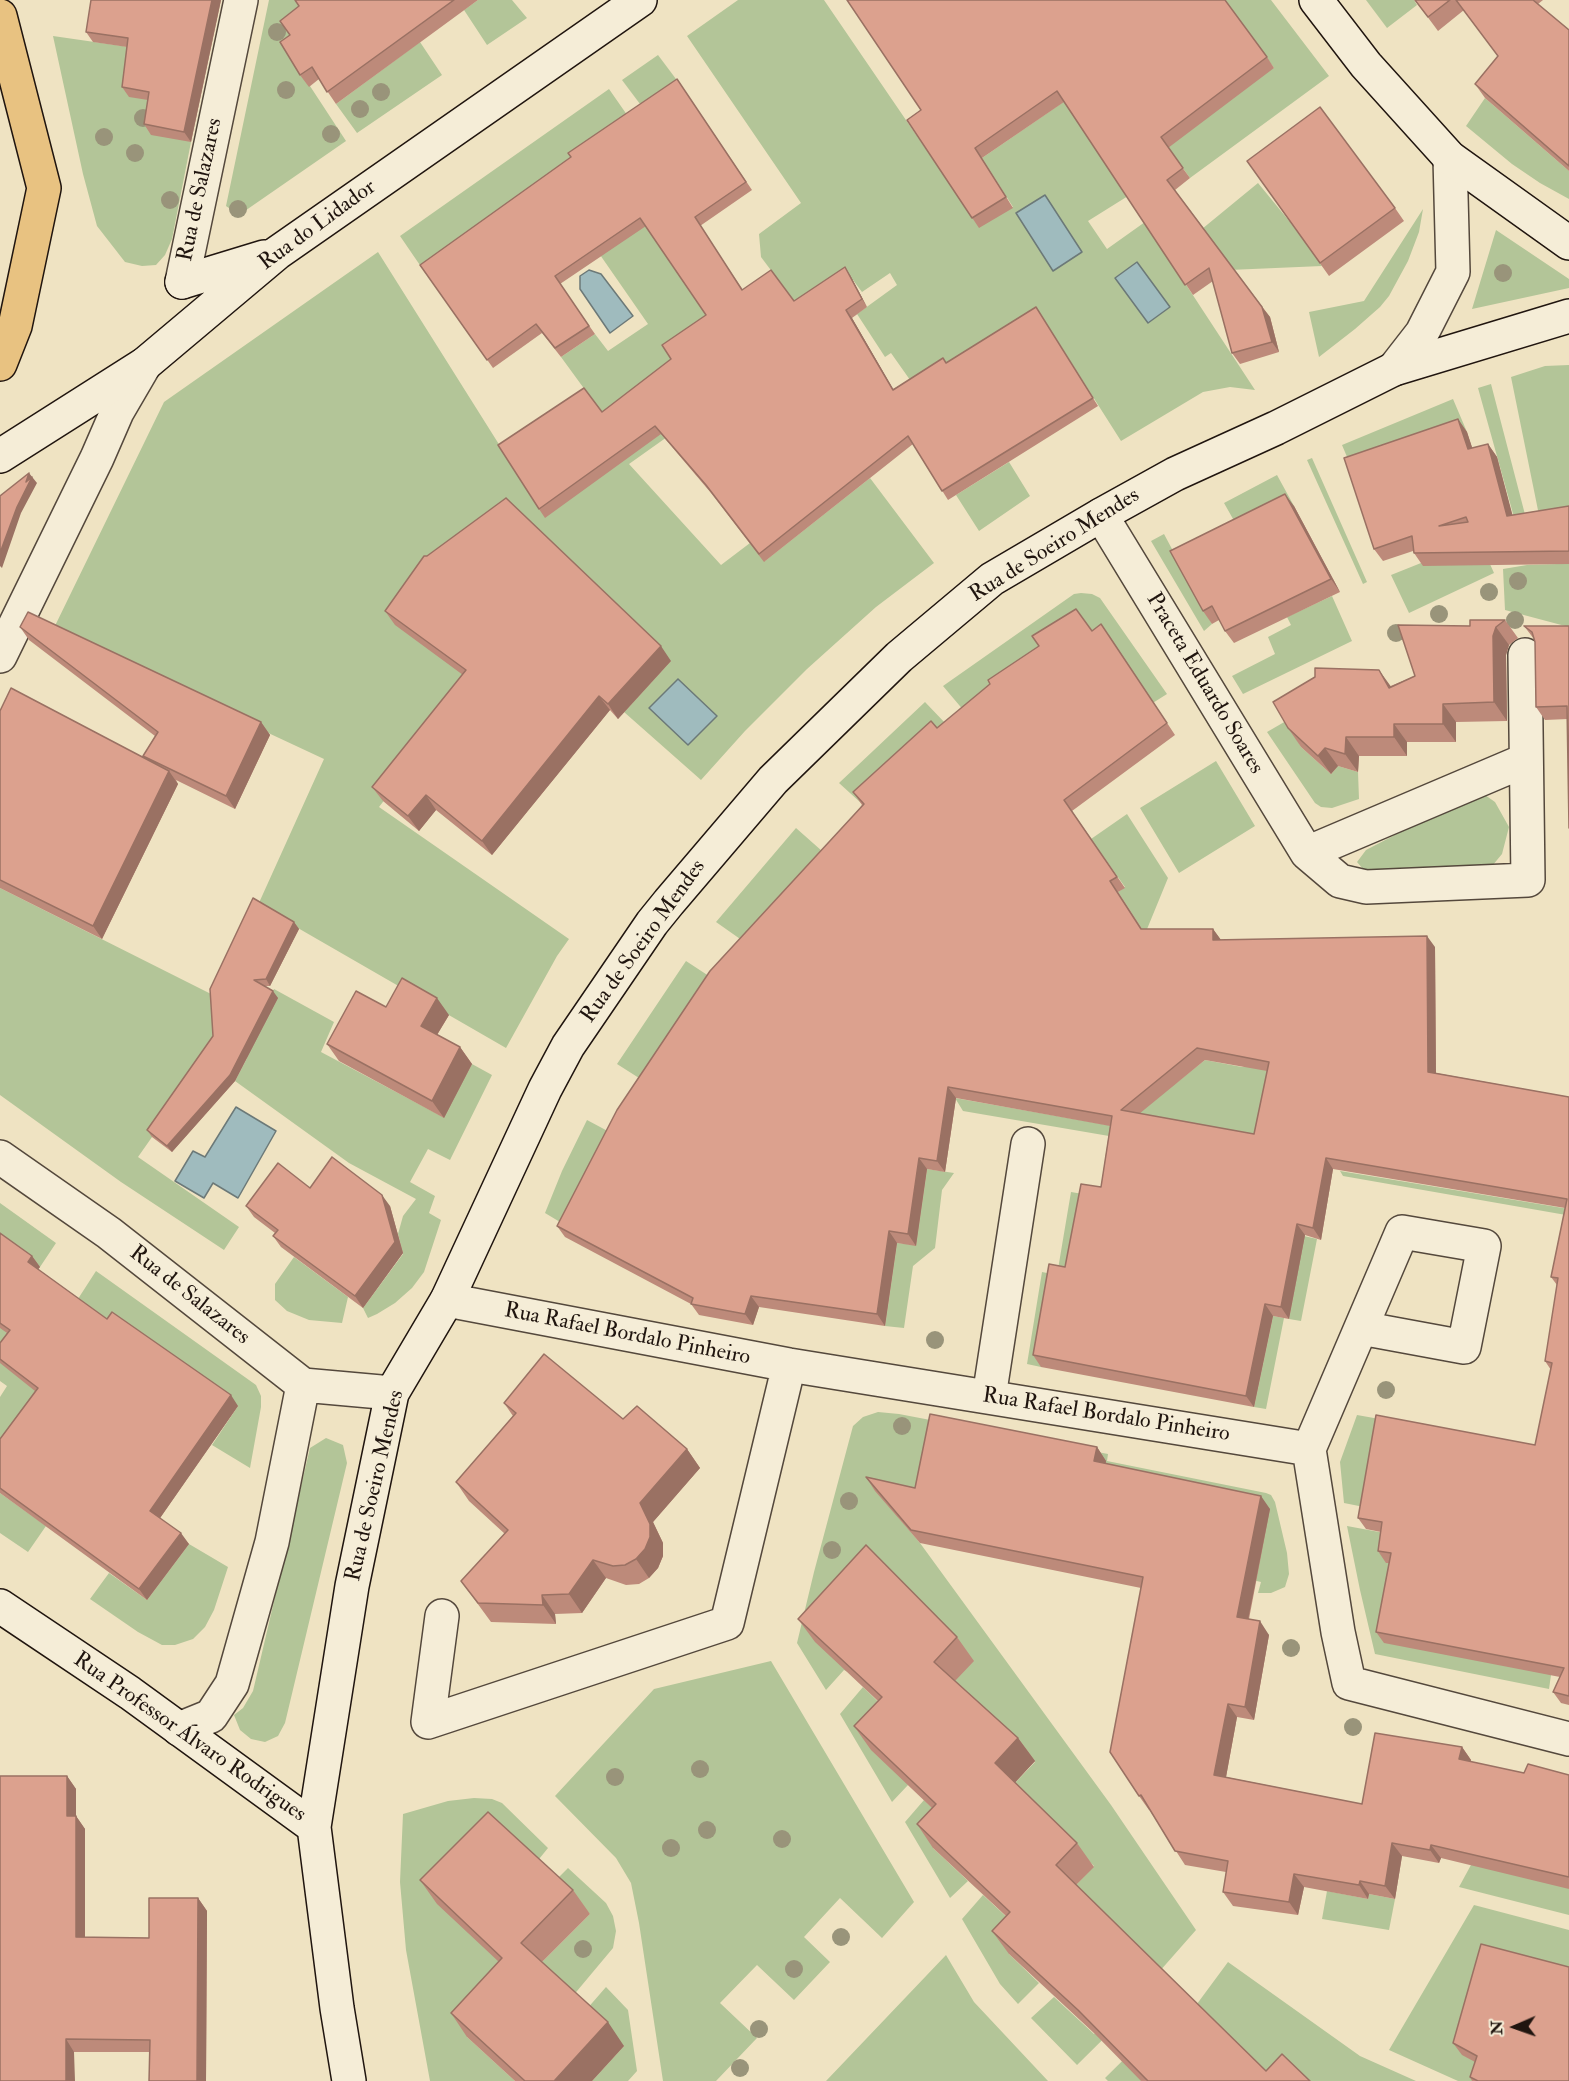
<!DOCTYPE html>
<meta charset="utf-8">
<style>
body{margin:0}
#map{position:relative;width:1569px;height:2081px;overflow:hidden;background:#efe3c2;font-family:"IM FELL Double Pica",serif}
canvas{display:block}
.north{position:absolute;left:1485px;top:1997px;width:60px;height:60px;-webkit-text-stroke:4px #f5edd7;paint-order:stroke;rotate:268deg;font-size:16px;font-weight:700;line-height:24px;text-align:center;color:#20150f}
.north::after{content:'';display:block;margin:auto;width:21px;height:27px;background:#20150f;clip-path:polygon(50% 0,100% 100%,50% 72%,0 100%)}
</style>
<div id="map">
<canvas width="1569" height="2081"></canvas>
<div class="north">N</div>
</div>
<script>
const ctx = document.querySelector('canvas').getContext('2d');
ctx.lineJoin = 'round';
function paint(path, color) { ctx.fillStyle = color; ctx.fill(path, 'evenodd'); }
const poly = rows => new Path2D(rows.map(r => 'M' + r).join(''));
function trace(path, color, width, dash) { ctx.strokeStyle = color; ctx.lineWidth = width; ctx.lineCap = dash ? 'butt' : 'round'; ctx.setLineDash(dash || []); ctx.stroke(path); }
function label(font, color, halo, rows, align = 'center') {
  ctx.font = font + ' "IM FELL Double Pica",serif'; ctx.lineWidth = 4.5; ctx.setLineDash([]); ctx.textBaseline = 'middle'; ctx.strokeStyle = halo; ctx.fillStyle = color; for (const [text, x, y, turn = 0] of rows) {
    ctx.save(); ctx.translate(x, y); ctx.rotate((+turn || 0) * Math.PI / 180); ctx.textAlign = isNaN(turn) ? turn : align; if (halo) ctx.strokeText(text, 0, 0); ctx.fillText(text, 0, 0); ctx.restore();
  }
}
paint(poly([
 [269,0,297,0,307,18,298,47,289,54,346,141,239,215,226,206],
 [478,0,512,0,527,18,487,45,464,10],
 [738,0,824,0,964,205,1013,207,982,158,1065,101,1128,196,1088,221,1107,249,1145,222,1255,390,1230,387,1203,392,1121,441,1041,315,915,387,891,353,885,357,857,314,897,285,890,273,862,292,853,280,800,309,761,257,759,234,801,203,687,36],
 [1225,0,1271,0,1329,76,1190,178,1135,102,1274,68],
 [1366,0,1414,0,1417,5,1387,28],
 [53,36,136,48,156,102,191,142,172,239,165,255,156,265,142,266,125,262,97,226,83,174],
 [420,42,442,75,357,133,336,104],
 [658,55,682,87,646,112,622,80],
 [609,89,632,122,646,226,728,312,677,367,607,420,561,357,595,334,608,351,648,324,571,213,528,201,426,274,400,236],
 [1485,98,1569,171,1569,199,1540,183,1512,164,1466,126],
 [1258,183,1290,222,1322,266,1229,270,1202,229],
 [1423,209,1419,232,1408,261,1389,296,1380,307,1355,329,1319,357,1309,312,1364,301],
 [1496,230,1569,279,1569,288,1472,309],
 [378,252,534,500,806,330,805,339,629,464,721,565,750,543,765,561,870,478,934,563,876,607,807,669,745,731,701,780,624,712,671,661,511,648,443,724,379,807,569,939,557,956,506,1048,258,905,324,759,52,632,164,402],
 [1569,365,1569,627,1505,610,1503,569,1527,565,1558,564,1541,525,1511,377,1545,366],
 [1491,384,1528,526,1517,528,1478,388],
 [1453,399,1467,432,1353,471,1342,445],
 [1312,458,1367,582,1363,584,1307,460],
 [1009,462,1030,496,979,531,956,495],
 [1277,475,1294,506,1241,533,1224,503],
 [1164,534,1212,624,1204,631,1151,541],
 [1481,544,1494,573,1409,613,1391,575,1441,555],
 [1081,593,1092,594,1100,598,1167,694,1148,706,970,718,943,686,1074,594],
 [1332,596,1352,641,1243,694,1232,676,1275,654,1268,637,1291,625,1287,617],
 [925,702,947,725,861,803,839,783],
 [1286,721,1301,747,1331,774,1338,766,1358,772,1359,799,1332,808,1321,807,1315,803,1267,732],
 [1216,761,1255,826,1179,873,1140,808],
 [1472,795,1485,795,1495,802,1509,827,1502,854,1492,866,1381,872,1363,869,1357,862,1366,850],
 [1127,814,1168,878,1145,934,1118,892,1125,887,1091,839],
 [796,828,831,859,770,960,716,922],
 [0,888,215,996,218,1043,138,1157,239,1227,224,1250,121,1182,0,1095],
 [686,961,718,982,650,1085,617,1064],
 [274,989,334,1022,321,1052,443,1117,472,1064,492,1075,450,1160,428,1149,410,1182,435,1196,429,1213,441,1220,424,1272,412,1288,395,1303,377,1314,368,1318,363,1308,403,1254,398,1234,403,1216,416,1199,349,1163,235,1081,247,1058,241,1055],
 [1210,1037,1175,1084,1205,1060,1242,1067,1282,1060,1333,1156,1109,1136,963,1111,955,1098,1119,1127],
 [587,1120,617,1136,570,1228,545,1213,562,1171],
 [927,1169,954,1173,942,1190,935,1248,913,1266,904,1328,885,1326,897,1243,916,1245],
 [1340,1171,1569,1209,1566,1215,1343,1176],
 [1071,1192,1089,1195,1073,1278,1057,1276,1041,1367,1027,1364,1042,1272,1057,1275],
 [0,1203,56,1243,40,1267,0,1238],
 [1304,1236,1317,1239,1301,1321,1289,1319],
 [294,1257,348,1297,342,1323,309,1320,287,1311,275,1300,275,1284],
 [96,1271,256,1385,261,1396,261,1407,250,1468,212,1445,238,1406,56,1333],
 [1273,1316,1284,1318,1266,1409,1254,1407],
 [0,1323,62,1411,0,1460,0,1397,7,1386,0,1381],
 [878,1412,899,1414,1108,1454,1107,1461,1266,1493,1271,1495,1275,1502,1287,1553,1289,1574,1285,1587,1271,1593,1258,1593,1261,1582,924,1502,898,1517,920,1543,1111,1805,1196,1930,1159,1972,1165,1978,1077,2065,1031,2018,1054,1997,1094,2034,1158,1972,1072,1889,1094,1866,1012,1786,1035,1762,844,1670,826,1690,797,1643,814,1572,853,1426,863,1417],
 [1357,1415,1509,1442,1369,1508,1344,1503,1340,1462],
 [326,1438,343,1445,347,1463,285,1723,278,1736,265,1742,251,1739,240,1730,234,1715,243,1708,253,1691,310,1448],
 [0,1493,46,1526,28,1552,0,1533],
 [1347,1526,1390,1534,1399,1564,1551,1675,1549,1689,1375,1654,1360,1590],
 [189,1544,228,1567,214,1610,205,1627,193,1639,175,1645,162,1645,138,1632,90,1599,109,1573,147,1600],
 [771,1661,914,1902,882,1938,840,1898,804,1937,830,1962,794,2000,757,1965,720,2003,757,2038,716,2081,663,2081,639,1923,631,1883,616,1858,555,1796,654,1689],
 [863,1687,898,1721,908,1785,892,1802,840,1714],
 [474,1798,492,1799,502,1803,548,1848,535,1864,519,1981,467,2037,515,2081,430,2081,406,1950,400,1882,403,1814,448,1801],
 [924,1800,953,1827,933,1848,968,1881,950,1898,905,1822],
 [1496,1819,1569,1889,1569,1915,1459,1887],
 [568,1868,606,1903,613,1916,616,1931,613,1948,572,1997,537,1967,590,1914,555,1881],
 [1327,1891,1368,1899,1369,1894,1395,1899,1389,1930,1322,1919],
 [983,1895,1026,1935,1009,1954,1039,1983,1018,2004,1000,1984,962,1919],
 [1474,1905,1569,1930,1569,1977,1486,2069,1481,2081,1458,2081,1389,2050],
 [946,1955,974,2002,1048,2081,826,2081],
 [1228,1962,1360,2056,1416,2081,1108,2081,1105,2078,1186,1998,1194,2008],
 [606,1987,628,2010,637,2071,628,2081,592,2081,624,2046,586,2010]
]), '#b3c598');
const water = poly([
 [1045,195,1082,252,1053,271,1016,213,1045,195],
 [1137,262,1170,307,1148,323,1115,278,1137,262],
 [589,270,601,274,633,316,610,333,580,289,580,276,589,270],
 [678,679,717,716,688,745,649,708,678,679],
 [236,1107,276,1131,238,1198,213,1183,204,1198,175,1181,193,1151,205,1157,236,1107]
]);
paint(water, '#9fbbbe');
trace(water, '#6c7978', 1.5);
const street = poly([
 [182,282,241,0],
 [1394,369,1422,333,1453,272,1450,158],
 [1101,515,1307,853],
 [1525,655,1528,880,1366,887,1340,881,1307,853,1526,760],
 [0,656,97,458,117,412,145,364],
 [0,1157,109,1233,303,1385,392,1393],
 [447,1300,789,1365,1309,1449,1338,1632,1349,1683,1569,1739],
 [989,1397,1028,1144],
 [1309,1449,1402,1232,1484,1246,1464,1347,1361,1328],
 [442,1616,428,1722,727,1623,789,1365],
 [179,1729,211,1716,232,1684,272,1542,303,1385]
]);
const secondary = poly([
 [1316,0,1366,65,1450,158,1569,243],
 [182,282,264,257],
 [0,456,145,364,277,253,640,0],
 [0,1606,130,1693,314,1827],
 [349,2081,337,2008,314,1827,352,1586,392,1393,447,1300,545,1089,568,1046,652,923,669,902,773,780,899,657,992,579,1101,515,1175,474,1276,428,1394,369,1569,316]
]);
const primary = poly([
 [0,16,44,188,15,326,0,364]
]);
trace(street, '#54483c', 36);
trace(secondary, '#20150f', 36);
trace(primary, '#20150f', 36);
trace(street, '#f5edd7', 33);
trace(secondary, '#f5edd7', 33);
trace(primary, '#e8c281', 33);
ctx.fillStyle = '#99947a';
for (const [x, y] of [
 [277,32],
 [286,90],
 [381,92],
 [360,109],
 [143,118],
 [331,134],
 [104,137],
 [135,153],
 [170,200],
 [238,209],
 [1503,273],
 [1518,581],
 [1489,592],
 [1439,614],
 [1515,620],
 [1396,633],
 [935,1340],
 [1386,1390],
 [902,1426],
 [849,1501],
 [832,1550],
 [1291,1648],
 [1353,1727],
 [700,1769],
 [615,1777],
 [707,1830],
 [782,1839],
 [671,1848],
 [841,1937],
 [583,1949],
 [794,1969],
 [759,2029],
 [740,2068]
]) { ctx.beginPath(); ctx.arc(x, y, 9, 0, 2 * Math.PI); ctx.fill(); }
paint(poly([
 [221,0,191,142,151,135,144,124,148,100,129,97,122,87,127,47,93,42,86,32],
 [295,0,478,0,336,104,319,79,309,87,300,75,290,35,299,6],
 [1415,0,1543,0,1538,4,1569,30,1569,171,1485,98,1475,84,1498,56,1464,10,1438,31],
 [1267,57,1274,68,1168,148,1190,178,1175,190,1270,317,1279,352,1240,364,1232,353,1213,281,1193,295,1064,102,982,158,1013,208,979,228,907,120,921,110],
 [677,79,752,190,700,226,743,290,794,301,850,275,867,307,852,318,893,389,1041,315,1098,406,948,500,913,444,764,562,711,493,661,434,545,518,539,509,602,412,671,359,706,315,646,226,560,284,595,334,561,357,542,333,493,368,420,265,571,157],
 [1247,161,1395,208,1404,221,1329,276],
 [1458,419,1467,432,1472,448,1488,444,1497,457,1512,515,1569,506,1569,564,1423,566,1414,553,1413,551,1383,561,1374,549],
 [1294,506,1340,592,1234,643,1225,631,1219,620,1212,624,1203,611],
 [385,611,671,661,618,719,610,710,492,855,436,810,419,831,383,801,372,787,463,675,395,625],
 [1505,620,1518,638,1509,645,1506,655,1507,721,1456,722,1456,742,1407,742,1407,756,1359,756,1358,772,1338,766,1331,774,1301,747,1288,728,1415,676,1470,626],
 [1524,626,1569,626,1568,719,1545,720,1536,707,1535,642,1534,639],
 [20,627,261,722,270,735,235,809,176,780,178,784,102,939,0,888,0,711,144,758,143,756,155,736,29,640],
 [1092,631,1109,635,1175,735,1072,811,1125,888,1118,892,1142,929,1213,929,1221,940,1435,947,1436,1073,1569,1097,1569,1705,1561,1703,1553,1692,1560,1677,1384,1643,1376,1632,1389,1563,1386,1563,1378,1551,1381,1532,1366,1529,1358,1518,1535,1445,1551,1370,1545,1361,1557,1285,1551,1277,1565,1208,1333,1169,1321,1240,1305,1235,1289,1319,1273,1316,1254,1407,1041,1367,1033,1355,1065,1267,1101,1187,1110,1126,956,1098,945,1172,927,1169,916,1246,897,1243,885,1326,759,1307,753,1325,699,1315,691,1304,565,1237,557,1226,862,805,853,792,937,728],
 [1205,1060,1267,1071,1254,1134,1139,1114],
 [294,922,299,929,270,986,264,986,278,998,235,1081,172,1152,152,1137,147,1130],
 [386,1007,449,1015,437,1035,460,1047,472,1064,444,1118,339,1061,327,1044],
 [310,1188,390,1206,403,1253,363,1308,281,1247,273,1236,275,1233,254,1217,246,1206],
 [0,1233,32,1256,40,1267,38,1269,107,1319,238,1406,160,1518,189,1544,147,1600,0,1493,0,1439,35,1391,0,1363,0,1343,7,1333,0,1328],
 [504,1403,623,1419,687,1449,700,1468,653,1522,663,1543,663,1556,658,1568,649,1578,639,1584,626,1585,606,1578,582,1613,555,1614,556,1624,491,1622,461,1581,505,1534,469,1501,456,1482,513,1416],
 [1097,1447,1106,1461,1106,1464,1270,1509,1249,1619,1269,1635,1254,1720,1237,1717,1226,1777,1362,1804,1462,1747,1471,1760,1471,1762,1524,1773,1569,1775,1569,1889,1441,1858,1439,1863,1402,1856,1395,1899,1369,1894,1368,1899,1304,1887,1298,1915,1233,1906,1223,1892,1226,1872,1185,1865,1149,1809,1149,1810,1139,1796,1141,1588,920,1543,875,1491,866,1477,915,1488],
 [798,1619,957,1637,974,1661,955,1681,1018,1738,1035,1761,1015,1782,1077,1843,1094,1867,1076,1885,1266,2071,1310,2081,1141,2081,1095,2034,1009,1954,992,1931,1006,1916,933,1848,917,1824,932,1808,871,1750,854,1726,878,1701,815,1642],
 [67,1776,76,1789,76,1816,85,1829,85,1937,149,1938,198,1898,207,1911,206,2081,149,2081,150,2052,74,2052,0,2081],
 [420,1880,573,1890,590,1914,542,1962,624,2046,592,2081,515,2081,467,2037,451,2013,499,1962,437,1904],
 [1453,2043,1569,2081,1472,2081,1470,2077,1475,2062,1462,2055]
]), '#bd8a7a');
paint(poly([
 [212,0,221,0,191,142,184,132],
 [845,267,850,275,867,307,862,299],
 [1262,307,1270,317,1279,352,1272,342],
 [846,310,852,318,898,398,893,390],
 [1458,419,1467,432,1477,462,1468,449],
 [1488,444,1497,457,1516,528,1507,516],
 [29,473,37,483,21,513,2,568,0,566,0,553],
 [1285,494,1294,506,1340,592,1331,579],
 [1496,627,1509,645,1506,655,1507,721,1494,702,1493,636],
 [661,646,671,661,618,719,608,704],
 [1379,670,1392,688,1389,688],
 [599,696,610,710,492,855,482,841],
 [1443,704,1456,722,1456,742,1443,724],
 [261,722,270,735,235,809,226,796],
 [1394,724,1407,742,1407,756,1394,737],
 [1346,737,1359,756,1358,772,1345,754],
 [1325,748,1338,766,1331,774,1318,756],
 [169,771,178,784,102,939,93,926],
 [426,795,436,810,419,831,408,816],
 [294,922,299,929,270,986,266,979],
 [1213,929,1221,940,1213,940],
 [1427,936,1435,947,1436,1083,1428,1072],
 [273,991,278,998,235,1081,172,1152,167,1146],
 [437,998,449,1015,432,1043,421,1026],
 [460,1047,472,1064,444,1118,432,1101],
 [948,1087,956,1098,945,1172,937,1161],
 [919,1158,927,1169,916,1246,908,1234],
 [1326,1158,1333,1169,1321,1240,1313,1228],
 [382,1195,390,1206,403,1253,363,1308,355,1296],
 [1297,1224,1305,1235,1289,1319,1281,1307],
 [889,1231,897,1243,885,1326,877,1314],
 [32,1256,40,1267,36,1272,28,1262],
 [751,1296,759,1307,753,1325,745,1314],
 [1265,1304,1273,1316,1254,1407,1246,1396],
 [231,1395,238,1406,158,1521,150,1511],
 [1097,1447,1106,1461,1104,1475,1094,1461],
 [687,1449,700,1468,653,1522,663,1543,663,1556,658,1568,649,1578,636,1559,640,1503],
 [1261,1496,1270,1509,1246,1630,1237,1617],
 [181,1533,189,1544,147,1600,139,1589],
 [593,1560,606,1578,582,1613,569,1594],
 [542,1595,555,1614,556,1624,543,1605],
 [1260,1621,1269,1635,1254,1720,1245,1707],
 [1228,1704,1237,1717,1224,1788,1214,1775],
 [1018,1738,1035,1761,1012,1786,995,1763],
 [1462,1747,1471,1760,1468,1773,1459,1759],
 [67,1776,76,1789,76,1829,67,1816],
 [76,1816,85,1829,85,1949,76,1937],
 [1392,1843,1402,1856,1395,1899,1385,1886],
 [1431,1845,1441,1858,1439,1863,1430,1850],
 [1294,1874,1304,1887,1298,1915,1289,1902],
 [1360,1881,1369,1894,1368,1899,1359,1885],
 [198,1898,207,1911,206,2081,197,2081],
 [608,2022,624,2046,592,2081,555,2081,555,2080],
 [66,2039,74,2052,75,2081,66,2081]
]), '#9a7163');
const building = poly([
 [91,0,212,0,184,132,144,124,149,92,122,87,128,38,86,32,91,0],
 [295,0,454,0,327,92,312,67,300,75,280,42,290,35,280,21,299,6,295,0],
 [847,0,1225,0,1267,57,1161,137,1183,168,1167,180,1262,307,1272,342,1232,353,1209,268,1185,285,1057,91,975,148,1006,197,972,218,907,120,921,110,847,0],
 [1415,0,1450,0,1428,17,1415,0],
 [1456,0,1533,0,1569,30,1569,166,1475,84,1498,56,1456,0],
 [677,79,746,182,695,217,742,290,771,270,794,301,845,267,862,299,846,310,893,390,943,358,946,363,1036,307,1093,398,942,491,908,436,759,554,706,485,655,426,539,509,498,445,584,388,602,412,671,359,662,345,706,315,640,218,555,276,589,326,555,348,536,324,487,360,420,265,571,157,568,153,677,79],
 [1320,107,1395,208,1320,263,1247,161,1320,107],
 [1458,419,1468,449,1488,444,1507,516,1569,506,1569,551,1414,553,1412,536,1374,549,1344,458,1458,419],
 [1466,517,1468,522,1439,526,1466,517],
 [29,473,26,482,32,477,17,507,0,553,0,496,29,473],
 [1285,494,1331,579,1225,631,1212,606,1203,611,1170,551,1285,494],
 [506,498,661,646,608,704,599,696,482,841,426,795,408,816,372,787,466,670,385,611,424,556,427,556,506,498],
 [1076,609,1092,631,1101,624,1167,723,1064,800,1117,877,1110,881,1141,929,1213,929,1213,940,1427,936,1428,1072,1569,1097,1569,1696,1553,1692,1564,1668,1376,1632,1391,1553,1378,1551,1382,1522,1358,1518,1376,1415,1535,1445,1552,1363,1545,1361,1558,1278,1551,1277,1567,1199,1326,1158,1313,1228,1297,1224,1281,1307,1265,1304,1246,1396,1033,1355,1049,1264,1065,1267,1081,1184,1101,1187,1112,1116,948,1087,937,1161,919,1158,908,1234,889,1231,877,1314,751,1296,745,1314,691,1304,693,1298,557,1226,617,1110,710,971,864,804,853,792,931,721,937,728,990,684,988,680,1039,646,1032,636,1076,609],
 [1197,1048,1269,1062,1254,1134,1121,1110,1197,1048],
 [28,612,261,722,226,796,143,756,158,732,20,627,28,612],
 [1470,620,1505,620,1496,627,1493,636,1494,702,1443,704,1443,724,1394,724,1394,737,1346,737,1345,754,1325,748,1318,756,1288,728,1273,702,1315,677,1315,668,1379,670,1389,688,1415,676,1398,625,1470,626,1470,620],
 [1524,626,1569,626,1569,828,1567,706,1536,707,1535,642,1532,632,1524,626],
 [11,688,169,771,93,926,0,880,0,711,11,688],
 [253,898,294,922,266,979,254,980,273,991,230,1075,167,1146,147,1130,213,1036,210,989,253,898],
 [402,978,437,998,421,1026,460,1047,432,1101,327,1044,356,991,386,1007,402,978],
 [332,1157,382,1195,395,1242,355,1296,273,1236,278,1230,246,1206,278,1163,310,1188,332,1157],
 [0,1233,32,1256,28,1262,107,1319,112,1312,231,1395,150,1511,181,1533,139,1589,0,1488,0,1439,38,1388,0,1359,0,1343,10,1330,0,1323,0,1233],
 [544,1354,623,1419,637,1406,687,1449,640,1503,650,1524,650,1537,645,1549,636,1559,625,1565,613,1566,593,1560,569,1594,542,1595,543,1605,478,1603,461,1581,508,1530,456,1482,516,1413,504,1403,544,1354],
 [930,1414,1097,1447,1094,1461,1261,1496,1237,1617,1260,1621,1245,1707,1228,1704,1214,1775,1362,1804,1375,1733,1462,1747,1459,1759,1524,1773,1528,1764,1569,1775,1569,1877,1431,1845,1430,1850,1392,1843,1385,1886,1360,1881,1359,1885,1294,1874,1289,1902,1223,1892,1228,1861,1175,1851,1141,1795,1139,1796,1110,1752,1143,1577,911,1530,866,1477,915,1488,930,1414],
 [866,1545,957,1637,934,1662,1018,1738,995,1763,1077,1843,1056,1865,1266,2071,1282,2054,1310,2081,1148,2081,1078,2010,992,1931,1010,1912,917,1824,936,1804,854,1726,882,1697,798,1619,866,1545],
 [0,1776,67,1776,67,1816,76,1816,76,1937,149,1938,149,1898,198,1898,197,2081,149,2081,150,2040,66,2039,66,2081,0,2081,0,1776],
 [488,1812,573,1890,521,1943,608,2022,555,2080,556,2081,525,2081,451,2013,502,1958,420,1880,488,1812],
 [1481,1944,1569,1967,1569,2081,1478,2081,1470,2077,1477,2056,1453,2043,1481,1944]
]);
paint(building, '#dca18e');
trace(building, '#9a7163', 1.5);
label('22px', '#20150f', '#f5edd7', [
 ["Rua de Salazares",201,190,-78],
 ["Rua do Lidador",318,226,-36],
 ["Rua de Soeiro Mendes",1055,546,-32],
 ["Praceta Eduardo Soares",1204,684,59],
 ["Rua de Soeiro Mendes",644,942,-54],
 ["Rua de Salazares",189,1296,38],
 ["Rua Rafael Bordalo Pinheiro",627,1335,11],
 ["Rua Rafael Bordalo Pinheiro",1106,1416,9],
 ["Rua de Soeiro Mendes",376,1486,-77],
 ["Rua Professor Álvaro Rodrigues",189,1738,35]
]);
</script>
